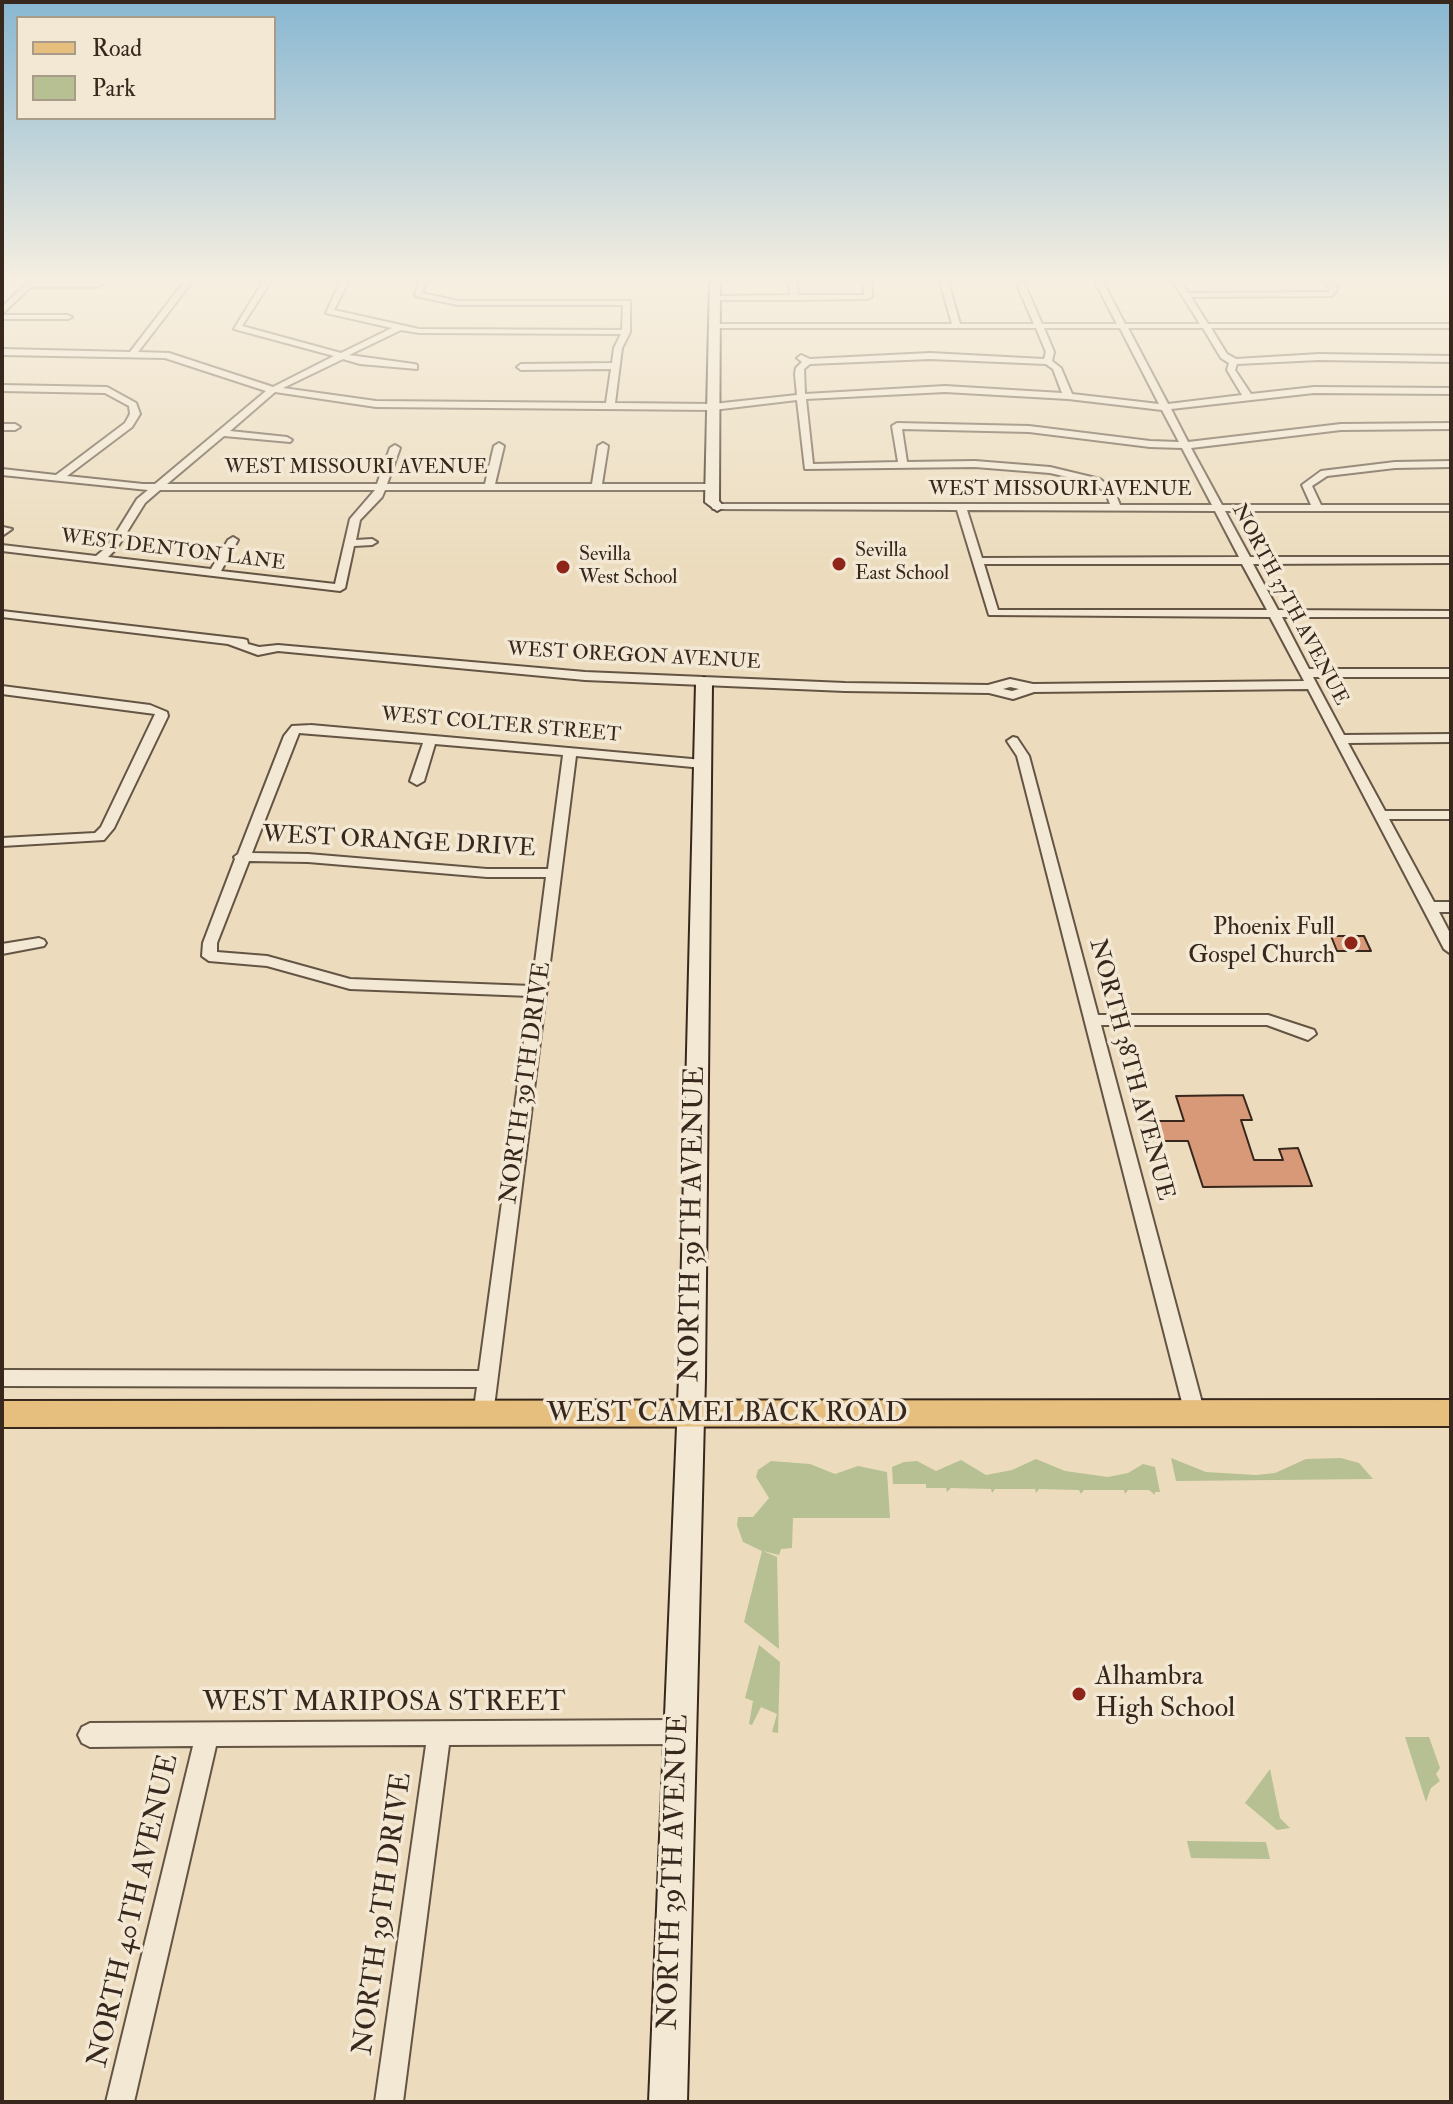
<!DOCTYPE html>
<style>
body{margin:0}
#map{position:relative;width:1453px;height:2104px;overflow:hidden;background:#ecdcbd;font-family:"IM FELL Double Pica",serif}
canvas{display:block}
.frame{position:absolute;inset:0;border:4px solid #37271c;pointer-events:none}
.legend{position:absolute;left:16px;top:16px;width:260px;height:104px;box-sizing:border-box;background:#f3e8d4;border:2px solid #a89b8a;margin:0;padding:10px 14px;list-style:none;font-size:24px;color:#37271c}
.legend li{display:flex;align-items:center;gap:16px;height:40px}
.legend b{width:40px;border:2px solid #a89b8a}
</style>
<div id="map">
<canvas width="1453" height="2104"></canvas>
<div class="frame"></div>
<ul class="legend">
<li><b style="height:10px;background:#e6be7e"></b>Road</li>
<li><b style="height:22px;background:#b7c092"></b>Park</li>
</ul>
</div>
<script>
const ctx = document.querySelector('canvas').getContext('2d');
ctx.lineJoin = 'round';
function paint(path, color) { ctx.fillStyle = color; ctx.fill(path, 'evenodd'); }
const poly = rows => new Path2D(rows.map(r => 'M' + r).join(''));
function trace(path, color, width, dash) { ctx.strokeStyle = color; ctx.lineWidth = width; ctx.lineCap = dash ? 'butt' : 'round'; ctx.setLineDash(dash || []); ctx.stroke(path); }
function label(font, color, halo, rows, align = 'center') {
  ctx.font = font + ' "IM FELL Double Pica",serif'; ctx.lineWidth = 7; ctx.setLineDash([]); ctx.textBaseline = 'middle'; ctx.strokeStyle = halo; ctx.fillStyle = color; for (const [text, x, y, turn = 0] of rows) {
    ctx.save(); ctx.translate(x, y); ctx.rotate((+turn || 0) * Math.PI / 180); ctx.textAlign = isNaN(turn) ? turn : align; if (halo) ctx.strokeText(text, 0, 0); ctx.fillText(text, 0, 0); ctx.restore();
  }
}
paint(poly([
 [1171,1458,1206,1472,1256,1475,1275,1473,1306,1459,1341,1458,1359,1463,1373,1479,1176,1481],
 [1036,1459,1065,1471,1108,1477,1128,1473,1143,1464,1155,1467,1160,1492,1155,1492,1155,1495,1149,1490,1128,1490,1125,1494,1124,1490,1084,1490,1081,1494,1079,1490,1039,1489,1036,1493,1035,1489,995,1489,992,1493,991,1489,951,1488,947,1492,946,1488,926,1488,926,1484,893,1484,892,1467,904,1462,917,1461,936,1471,961,1460,986,1475,1012,1470],
 [771,1461,810,1464,835,1474,858,1466,887,1472,890,1518,793,1518,792,1548,781,1549,779,1555,763,1551,777,1557,779,1649,744,1622,762,1551,743,1542,737,1525,738,1517,753,1517,769,1498,756,1477,758,1470],
 [759,1645,780,1662,778,1733,772,1732,777,1714,761,1707,752,1725,749,1724,753,1701,745,1698],
 [1405,1737,1429,1737,1440,1768,1436,1774,1440,1781,1431,1788,1426,1802],
 [1270,1769,1280,1818,1290,1828,1277,1830,1245,1803],
 [1187,1841,1266,1842,1270,1859,1191,1858]
]), '#b7c092');
const building = poly([
 [1331,936,1364,936,1371,951,1337,951,1331,936],
 [1243,1095,1252,1120,1241,1120,1254,1160,1283,1160,1279,1149,1298,1148,1312,1186,1203,1187,1188,1141,1160,1141,1154,1121,1184,1121,1176,1096,1243,1095]
]);
paint(building, '#d79977');
trace(building, '#37271c', 2);
const street = poly([
 [32,278,38,278,36,283,98,283,102,285,98,287,31,287,2,314,2,307,32,278],
 [187,278,195,278,138,352,169,353,273,387,334,356,234,329,265,278,273,278,242,326,341,353,392,328,326,313,342,278,350,278,334,310,419,329,622,330,623,305,458,305,415,296,420,278,428,278,422,293,458,301,630,301,630,332,622,348,615,403,713,404,797,395,795,374,796,368,802,362,797,358,801,355,810,359,930,353,1044,359,1046,352,1036,328,715,328,711,326,715,324,952,324,939,278,947,278,960,324,1034,324,1014,278,1022,278,1042,324,1117,324,1093,278,1101,278,1125,324,1200,324,1171,278,1179,278,1188,293,1329,292,1330,288,1321,278,1329,278,1338,288,1332,296,1191,297,1208,324,1451,324,1451,328,1211,328,1227,354,1236,359,1319,354,1451,356,1451,362,1319,360,1237,364,1235,370,1251,394,1314,387,1451,388,1451,394,1314,393,1171,409,1188,442,1341,424,1451,423,1451,429,1341,430,1191,448,1222,505,1311,505,1302,485,1321,471,1395,462,1451,461,1451,467,1395,468,1327,476,1312,486,1321,505,1451,505,1451,511,1225,511,1250,557,1451,557,1451,563,1253,564,1278,610,1451,611,1451,617,1282,617,1309,669,1451,669,1451,677,1313,677,1344,735,1451,734,1451,742,1348,743,1385,811,1451,811,1451,819,1389,819,1434,902,1451,902,1451,912,1439,912,1451,935,1451,954,1444,949,1308,689,1034,692,1013,699,989,693,845,691,585,680,278,651,258,655,228,644,2,617,2,611,243,639,247,640,248,644,259,647,278,645,585,672,845,683,988,685,1010,679,1033,684,1304,681,1270,617,989,615,957,510,713,509,712,507,717,504,1110,504,1106,493,1094,483,1050,473,975,467,805,469,797,400,713,410,376,407,275,392,230,431,287,437,292,440,290,442,224,436,167,484,377,484,390,448,395,445,400,448,387,484,485,484,494,446,499,443,504,446,495,484,592,484,598,446,603,443,608,446,602,484,712,484,717,487,712,490,385,490,382,497,360,520,356,540,372,539,377,542,372,545,354,546,345,588,340,591,2,551,2,545,96,556,108,546,137,499,148,490,2,475,2,469,56,475,125,423,130,414,129,406,105,393,2,391,2,385,107,387,136,403,140,414,132,427,67,476,143,484,155,484,266,391,165,358,2,355,2,349,130,352,187,278],
 [1044,328,1120,328,1159,404,1072,394,1061,368,1052,361,1054,352,1044,328],
 [1128,328,1203,328,1221,358,1229,363,1227,370,1242,395,1168,404,1128,328],
 [401,330,419,333,621,334,614,348,612,363,521,364,517,367,521,370,611,369,606,403,376,401,283,388,343,359,360,364,417,369,417,365,414,364,349,355,401,330],
 [930,359,1046,364,1053,369,1062,393,945,386,805,394,804,369,810,364,930,359],
 [945,392,1068,399,1162,410,1179,442,1150,441,1029,426,897,423,892,426,898,462,813,464,806,399,945,392],
 [902,429,1029,432,1150,447,1182,448,1212,505,1120,505,1114,490,1100,479,1050,467,975,461,907,462,902,429],
 [160,490,375,490,350,519,335,584,221,571,238,540,233,537,228,540,211,569,108,557,117,548,145,503,160,490],
 [967,510,1215,511,1239,557,982,558,967,510],
 [984,564,1242,564,1267,610,998,610,984,564],
 [1010,687,1019,689,1012,691,1003,689,1010,687],
 [788,278,796,278,798,295,864,295,863,278,871,278,872,297,868,299,794,300,715,300,711,298,715,296,790,295,788,278],
 [2,315,68,315,72,317,68,319,2,319,2,315],
 [2,424,15,424,20,427,15,430,2,430,2,424],
 [3,527,12,529,2,536,2,528,3,527],
 [2,686,150,705,167,712,168,716,114,828,104,840,2,846,2,838,95,833,101,827,155,714,2,694,2,686],
 [311,725,703,760,709,764,703,768,576,756,493,1415,490,1421,483,1424,476,1421,473,1415,477,1387,2,1386,2,1370,479,1371,530,996,350,989,267,966,209,961,202,956,203,943,235,859,234,857,238,854,284,736,292,726,311,725],
 [299,733,423,743,410,781,417,785,424,781,435,744,563,755,548,869,487,869,308,854,252,853,299,733],
 [249,861,308,862,487,877,546,877,532,986,350,979,267,956,217,952,217,943,249,861],
 [1013,737,1017,738,1029,756,1098,1015,1268,1015,1314,1030,1316,1034,1308,1040,1267,1025,1101,1025,1205,1414,1202,1420,1195,1423,1188,1420,1185,1414,1017,756,1007,741,1013,737],
 [39,938,44,940,46,943,44,946,2,954,2,944,39,938],
 [679,1720,687,1724,691,1732,687,1740,679,1744,449,1745,403,2102,375,2102,426,1745,216,1746,134,2102,106,2102,193,1746,90,1747,82,1743,78,1735,82,1727,90,1723,679,1720]
]);
const secondary = poly([
 [710,278,720,278,719,501,724,507,717,511,705,502,710,278],
 [704,678,712,683,705,1378,687,2102,649,2102,679,1378,696,683,704,678]
]);
const primary = poly([
 [1451,1400,1451,1426,2,1427,2,1401,1451,1400]
]);
trace(street, '#645444', 4);
trace(secondary, '#37271c', 4);
trace(primary, '#37271c', 4);
paint(street, '#f3e8d4');
paint(secondary, '#f3e8d4');
paint(primary, '#e6be7e');
const sky = ctx.createLinearGradient(0, 0, 0, 572);
sky.addColorStop(0, '#88b7d2');
sky.addColorStop(0.49, '#f6efe1');
sky.addColorStop(1, '#f6efe100');
ctx.fillStyle = sky;
ctx.fillRect(0, 0, 1453, 572);
for (const [x, y, r, color] of [
 [839,564,8,"#8f2418"],
 [563,567,8,"#8f2418"],
 [1351,943,8,"#8f2418"],
 [1079,1694,8,"#8f2418"]
]) { const dot = new Path2D(); dot.arc(x, y, r, 0, 2 * Math.PI); ctx.fillStyle = color; ctx.fill(dot); trace(dot, '#f3e8d4', 3); }
label('20px', '#37271c', '#f3e8d4', [
 ["WEST MISSOURI AVENUE",356,469],
 ["WEST MISSOURI AVENUE",1060,491],
 ["WEST DENTON LANE",173,551,7],
 ["NORTH 37TH AVENUE",1289,605,62],
 ["WEST OREGON AVENUE",634,657,3],
 ["WEST COLTER STREET",501,726,5]
]);
label('20px', '#37271c', '#f3e8d4', [
 ["Sevilla",855,552],
 ["East School",855,575],
 ["Sevilla",579,556],
 ["West School",579,579]
], 'left');
label('24px', '#37271c', '#f3e8d4', [
 ["WEST ORANGE DRIVE",399,843,3],
 ["NORTH 38TH AVENUE",1130,1070,75],
 ["NORTH 39TH DRIVE",527,1083,-82]
]);
label('24px', '#37271c', '#f3e8d4', [
 ["Phoenix Full",1335,929],
 ["Gospel Church",1335,957]
], 'right');
label('28px', '#37271c', '#f3e8d4', [
 ["NORTH 39TH AVENUE",694,1224,-89],
 ["WEST CAMELBACK ROAD",727,1415],
 ["WEST MARIPOSA STREET",384,1704],
 ["NORTH 39TH AVENUE",675,1872,-88],
 ["NORTH 40TH AVENUE",135,1911,-77],
 ["NORTH 39TH DRIVE",384,1914,-82]
]);
label('28px', '#37271c', '#f3e8d4', [
 ["Alhambra",1095,1678],
 ["High School",1095,1710]
], 'left');
</script>
